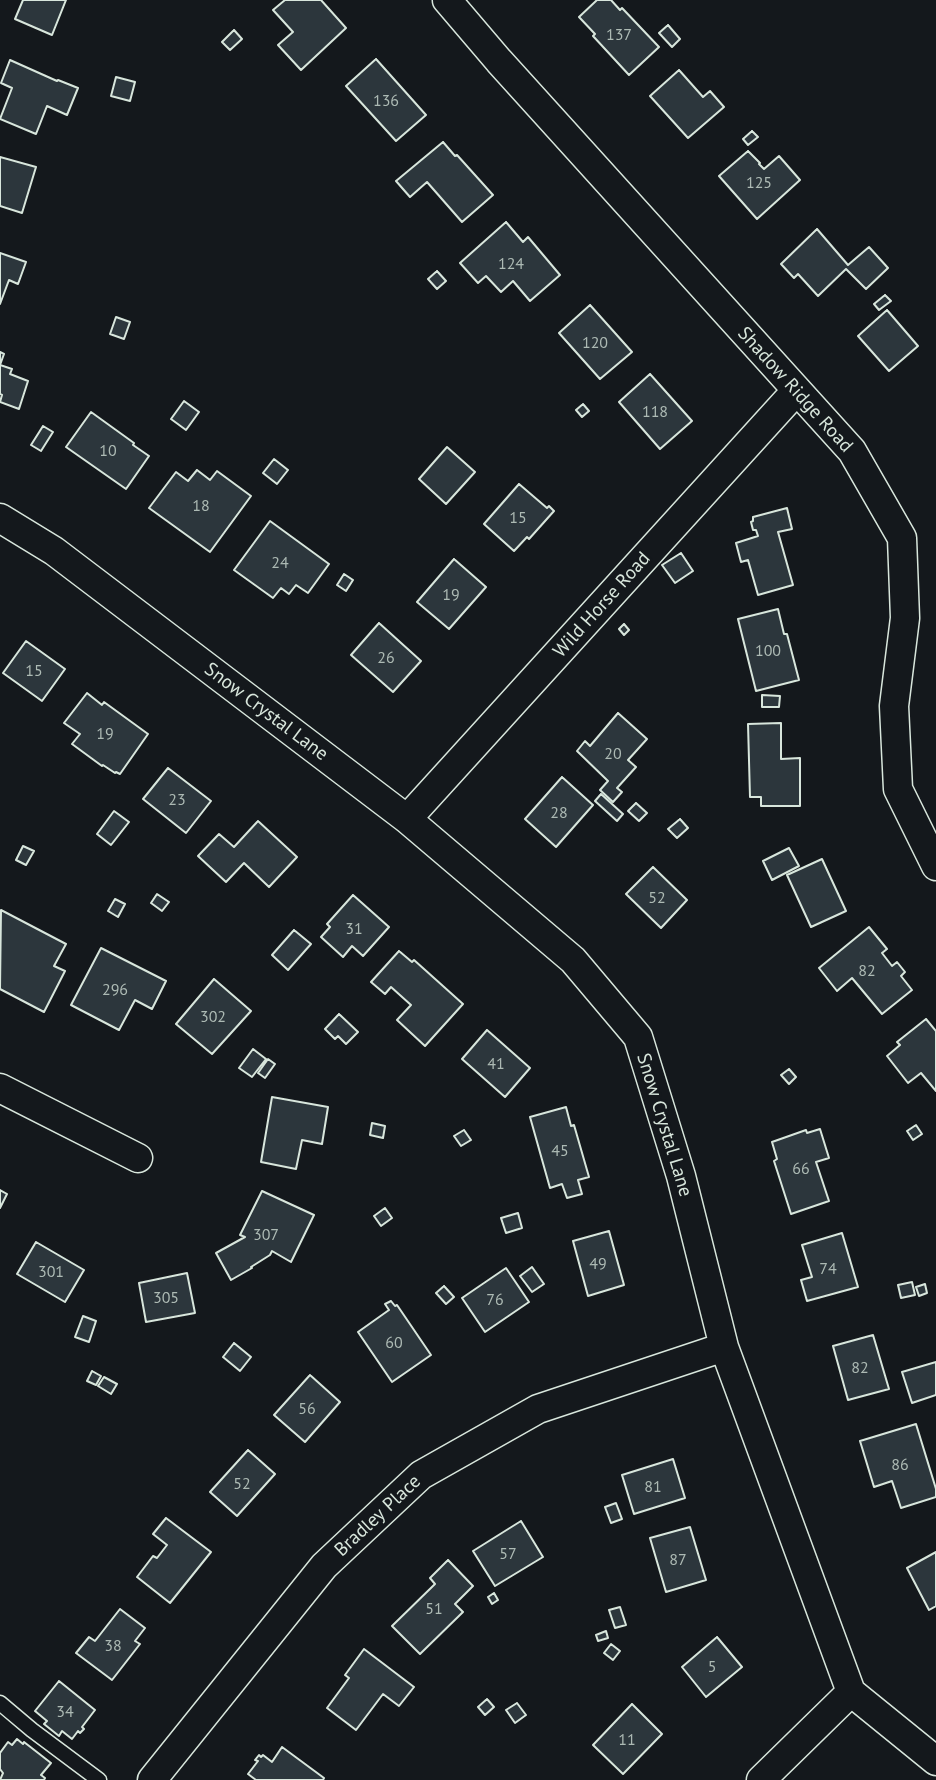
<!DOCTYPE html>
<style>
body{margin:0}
canvas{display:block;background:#14181c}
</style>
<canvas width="936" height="1780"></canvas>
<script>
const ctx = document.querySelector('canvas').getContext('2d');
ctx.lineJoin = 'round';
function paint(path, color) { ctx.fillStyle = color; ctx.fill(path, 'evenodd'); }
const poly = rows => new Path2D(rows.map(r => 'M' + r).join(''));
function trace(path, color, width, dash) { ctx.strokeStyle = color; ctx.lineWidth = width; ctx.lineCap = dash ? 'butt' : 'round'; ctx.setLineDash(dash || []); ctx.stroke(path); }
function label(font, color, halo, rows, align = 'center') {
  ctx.font = font + ' "PT Sans",sans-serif'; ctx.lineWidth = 5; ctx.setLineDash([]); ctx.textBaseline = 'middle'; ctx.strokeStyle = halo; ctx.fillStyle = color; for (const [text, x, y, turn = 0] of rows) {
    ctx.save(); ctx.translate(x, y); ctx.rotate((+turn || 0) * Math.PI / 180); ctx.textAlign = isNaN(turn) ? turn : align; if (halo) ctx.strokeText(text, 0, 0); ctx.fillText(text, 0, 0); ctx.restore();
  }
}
const building = poly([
 [23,0,66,0,52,35,15,19,23,0],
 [285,0,321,0,346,28,301,70,278,45,293,32,273,10,285,0],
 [597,0,611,0,620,10,622,8,659,47,629,75,593,36,595,34,579,17,597,0],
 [668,25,680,39,672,47,659,33,668,25],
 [234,30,242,39,230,50,222,42,234,30],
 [376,59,426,115,396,141,346,86,376,59],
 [10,60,57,81,58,80,78,88,67,115,47,106,36,134,0,119,12,88,1,83,10,60],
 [679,70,703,97,710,91,724,107,688,138,650,96,679,70],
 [116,77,135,82,130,101,111,96,116,77],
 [752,131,758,137,748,145,743,139,752,131],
 [443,142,455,156,457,155,493,195,462,222,427,182,410,197,396,181,443,142],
 [748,151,760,163,759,164,764,169,779,156,800,180,757,219,719,176,748,151],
 [0,157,36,167,22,213,0,206,0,157],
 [506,222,523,242,528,237,560,275,530,301,513,281,501,292,486,276,478,283,460,263,506,222],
 [817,229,848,265,869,247,888,268,866,289,846,269,818,296,798,274,794,278,781,264,817,229],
 [0,253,26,262,18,284,9,280,0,304,0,253],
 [437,271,446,281,437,289,428,279,437,271],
 [885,295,891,301,879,310,874,304,885,295],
 [590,305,632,352,600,379,559,333,590,305],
 [887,310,918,346,889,371,858,336,887,310],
 [116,317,130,322,124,339,110,334,116,317],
 [0,352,4,354,0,365,12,369,10,374,28,381,19,409,0,402,2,395,0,394,0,352],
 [650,374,692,421,660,449,619,402,650,374],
 [184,401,199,412,186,430,171,419,184,401],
 [583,404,589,411,582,417,576,410,583,404],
 [91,412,134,443,133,445,149,456,126,489,66,447,91,412],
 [43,426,53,432,41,451,31,445,43,426],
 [447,447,475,472,446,504,419,479,447,447],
 [274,459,288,470,277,484,263,473,274,459],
 [197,470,210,480,217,471,251,496,210,552,149,508,176,472,188,481,197,470],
 [519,484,547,508,549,506,554,511,529,539,527,537,514,551,484,524,519,484],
 [787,508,792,529,778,532,793,585,758,595,748,560,741,562,736,543,758,536,756,530,753,530,751,522,753,521,753,517,787,508],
 [270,521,329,564,308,593,296,585,289,594,281,588,273,598,234,570,270,521],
 [681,553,693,571,675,583,662,565,681,553],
 [454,559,486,587,449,629,417,602,454,559],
 [344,574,353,580,346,591,337,585,344,574],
 [778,609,784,634,787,634,799,680,756,691,738,619,778,609],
 [379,623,421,661,393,692,351,655,379,623],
 [624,624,629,630,624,635,619,629,624,624],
 [26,641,65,669,42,701,3,673,26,641],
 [87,693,102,705,104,702,148,734,120,774,116,772,115,773,103,765,102,766,72,744,80,734,64,723,87,693],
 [762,695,780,696,779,707,762,707,762,695],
 [618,713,647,739,628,760,636,767,617,788,622,792,613,802,600,790,608,781,577,751,585,741,590,746,618,713],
 [781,723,781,759,800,758,800,806,761,806,761,797,750,797,748,724,781,723],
 [168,768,211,801,186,833,143,799,168,768],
 [562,777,593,805,556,847,525,819,562,777],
 [601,794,623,814,617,821,595,801,601,794],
 [636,803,647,813,639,821,628,811,636,803],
 [114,811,129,822,111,845,97,834,114,811],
 [680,819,688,828,677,838,668,829,680,819],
 [258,821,297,857,269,887,244,863,226,882,198,856,219,834,234,847,258,821],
 [23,846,34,851,26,865,16,860,23,846],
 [789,848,799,866,772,880,763,861,789,848],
 [822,859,846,911,811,927,787,875,822,859],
 [653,867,687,900,661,928,626,894,653,867],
 [157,894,169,902,162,911,151,903,157,894],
 [353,895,389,927,363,956,352,946,343,957,321,937,330,927,327,924,353,895],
 [115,899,125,904,118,917,108,911,115,899],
 [1,910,66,944,54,966,65,971,44,1012,0,989,1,910],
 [869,927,887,949,882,953,892,966,897,962,905,972,901,976,912,990,882,1014,852,978,837,991,819,968,869,927],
 [294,930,311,944,288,970,272,955,294,930],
 [101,948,166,981,152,1009,135,1000,119,1030,71,1005,101,948],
 [399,951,412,962,414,960,463,1004,425,1046,397,1020,411,1005,391,987,385,994,371,982,399,951],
 [214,979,251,1011,212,1054,176,1024,214,979],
 [339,1014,358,1032,346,1044,338,1036,335,1039,325,1029,339,1014],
 [926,1019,936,1031,936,1091,921,1073,908,1083,887,1056,900,1045,897,1042,926,1019],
 [487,1030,530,1068,505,1097,462,1059,487,1030],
 [253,1049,266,1059,252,1077,239,1068,253,1049],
 [268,1059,275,1064,265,1078,258,1073,268,1059],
 [789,1069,796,1077,789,1084,781,1075,789,1069],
 [272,1097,328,1107,322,1144,302,1140,296,1169,261,1162,272,1097],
 [566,1107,571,1126,574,1125,589,1177,578,1180,582,1194,567,1198,562,1184,550,1188,530,1117,566,1107],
 [372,1123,385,1126,383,1138,370,1135,372,1123],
 [916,1125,922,1134,913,1140,907,1131,916,1125],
 [820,1129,829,1158,816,1162,829,1201,791,1214,774,1161,777,1159,772,1142,806,1130,807,1133,820,1129],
 [464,1130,471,1140,461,1146,454,1136,464,1130],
 [0,1190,7,1194,0,1208,0,1190],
 [262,1191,314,1215,291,1262,272,1251,270,1255,251,1267,252,1268,231,1280,216,1253,245,1237,240,1235,262,1191],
 [385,1208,392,1218,381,1226,374,1216,385,1208],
 [518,1213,522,1228,506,1233,501,1218,518,1213],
 [609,1231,624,1285,588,1296,573,1241,609,1231],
 [842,1233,858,1287,807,1301,801,1280,812,1277,802,1245,842,1233],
 [36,1242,84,1270,65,1302,17,1274,36,1242],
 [532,1267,544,1284,532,1292,520,1276,532,1267],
 [506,1268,529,1302,485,1332,462,1298,506,1268],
 [187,1273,195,1313,146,1322,139,1283,187,1273],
 [912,1282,915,1295,901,1298,898,1285,912,1282],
 [925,1284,927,1293,919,1296,916,1287,925,1284],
 [444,1286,454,1297,446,1304,436,1293,444,1286],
 [391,1301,395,1306,397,1305,431,1355,392,1382,358,1332,389,1310,385,1304,391,1301],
 [83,1316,96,1321,89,1342,75,1337,83,1316],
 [873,1335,889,1389,848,1400,833,1346,873,1335],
 [234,1343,251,1357,240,1371,223,1357,234,1343],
 [936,1362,936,1395,912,1403,902,1372,936,1362],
 [92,1371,101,1376,96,1385,87,1381,92,1371],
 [310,1375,340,1402,305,1442,274,1415,310,1375],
 [104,1377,117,1384,111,1394,98,1386,104,1377],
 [916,1424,936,1489,936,1497,901,1508,892,1481,874,1487,860,1441,916,1424],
 [248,1450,275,1474,237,1516,210,1492,248,1450],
 [673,1459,685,1498,634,1514,622,1475,673,1459],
 [616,1503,622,1519,611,1523,605,1507,616,1503],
 [166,1518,211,1552,170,1603,137,1577,153,1556,157,1558,167,1545,153,1534,166,1518],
 [521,1521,543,1557,495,1586,473,1551,521,1521],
 [690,1527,706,1580,666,1592,650,1538,690,1527],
 [936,1552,936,1606,929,1610,907,1568,936,1552],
 [448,1560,473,1586,455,1604,463,1612,420,1654,392,1626,435,1584,430,1578,448,1560],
 [494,1593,498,1600,492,1604,488,1597,494,1593],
 [620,1607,626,1625,615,1628,609,1610,620,1607],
 [120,1609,145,1628,135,1641,140,1644,112,1680,76,1653,89,1637,95,1641,120,1609],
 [606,1631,608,1638,598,1641,596,1635,606,1631],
 [717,1637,742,1667,706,1697,682,1667,717,1637],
 [611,1644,620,1651,613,1660,604,1653,611,1644],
 [364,1649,414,1687,399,1706,383,1694,356,1730,327,1708,349,1678,345,1675,364,1649],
 [59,1681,95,1710,82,1727,84,1729,80,1733,78,1731,72,1739,62,1731,59,1736,44,1724,47,1721,35,1711,59,1681],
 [487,1699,494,1707,485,1715,478,1707,487,1699],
 [517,1703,526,1715,515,1723,506,1710,517,1703],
 [632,1704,662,1734,623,1774,593,1745,632,1704],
 [17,1739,23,1744,24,1742,51,1763,41,1775,45,1778,44,1780,0,1780,3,1773,0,1769,0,1753,8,1742,12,1745,17,1739],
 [282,1747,324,1778,323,1780,256,1780,248,1774,258,1761,255,1760,259,1755,261,1757,263,1755,272,1762,282,1747]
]);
paint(building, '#2c363c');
trace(building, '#d8e6dc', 2);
const service = poly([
 [0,1703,32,1730,99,1780]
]);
const minor = poly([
 [447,0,499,61,852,451,902,538,905,618,894,706,898,789,936,866],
 [0,518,54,551,407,819,573,960,638,1037,681,1176,724,1347,851,1692,936,1761],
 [407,819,796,391],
 [0,1088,138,1158],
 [152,1780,324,1566,421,1475,538,1409,724,1347],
 [761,1780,851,1692]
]);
trace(service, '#d8e6dc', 17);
trace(minor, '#d8e6dc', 31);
trace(service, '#14181c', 14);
trace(minor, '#14181c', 28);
label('16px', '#adbab4', null, [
 ["137",619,35],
 ["136",386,101],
 ["125",759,183],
 ["124",511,264],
 ["120",595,343],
 ["118",655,412],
 ["10",108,451],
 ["18",201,506],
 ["15",518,518],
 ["24",280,563],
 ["19",451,595],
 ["100",768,651],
 ["26",386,658],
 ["15",34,671],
 ["19",105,734],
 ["20",613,754],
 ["23",177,800],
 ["28",559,813],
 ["52",657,898],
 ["31",354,929],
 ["82",867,971],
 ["296",115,990],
 ["302",213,1017],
 ["41",496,1064],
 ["45",560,1151],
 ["66",801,1169],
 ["307",266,1235],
 ["49",598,1264],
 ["74",828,1269],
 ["301",51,1272],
 ["305",166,1298],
 ["76",495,1300],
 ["60",394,1343],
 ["82",860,1368],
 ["56",307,1409],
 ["86",900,1465],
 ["52",242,1484],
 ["81",653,1487],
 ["57",508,1554],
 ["87",678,1560],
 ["51",434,1609],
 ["38",113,1646],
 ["5",712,1667],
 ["34",65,1712],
 ["11",627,1740]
]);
label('19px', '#d8e6dc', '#14181c', [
 ["Shadow Ridge Road",795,390,48],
 ["Wild Horse Road",602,605,-48],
 ["Snow Crystal Lane",266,712,37],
 ["Snow Crystal Lane",664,1125,73],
 ["Bradley Place",378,1516,-43]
]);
</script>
